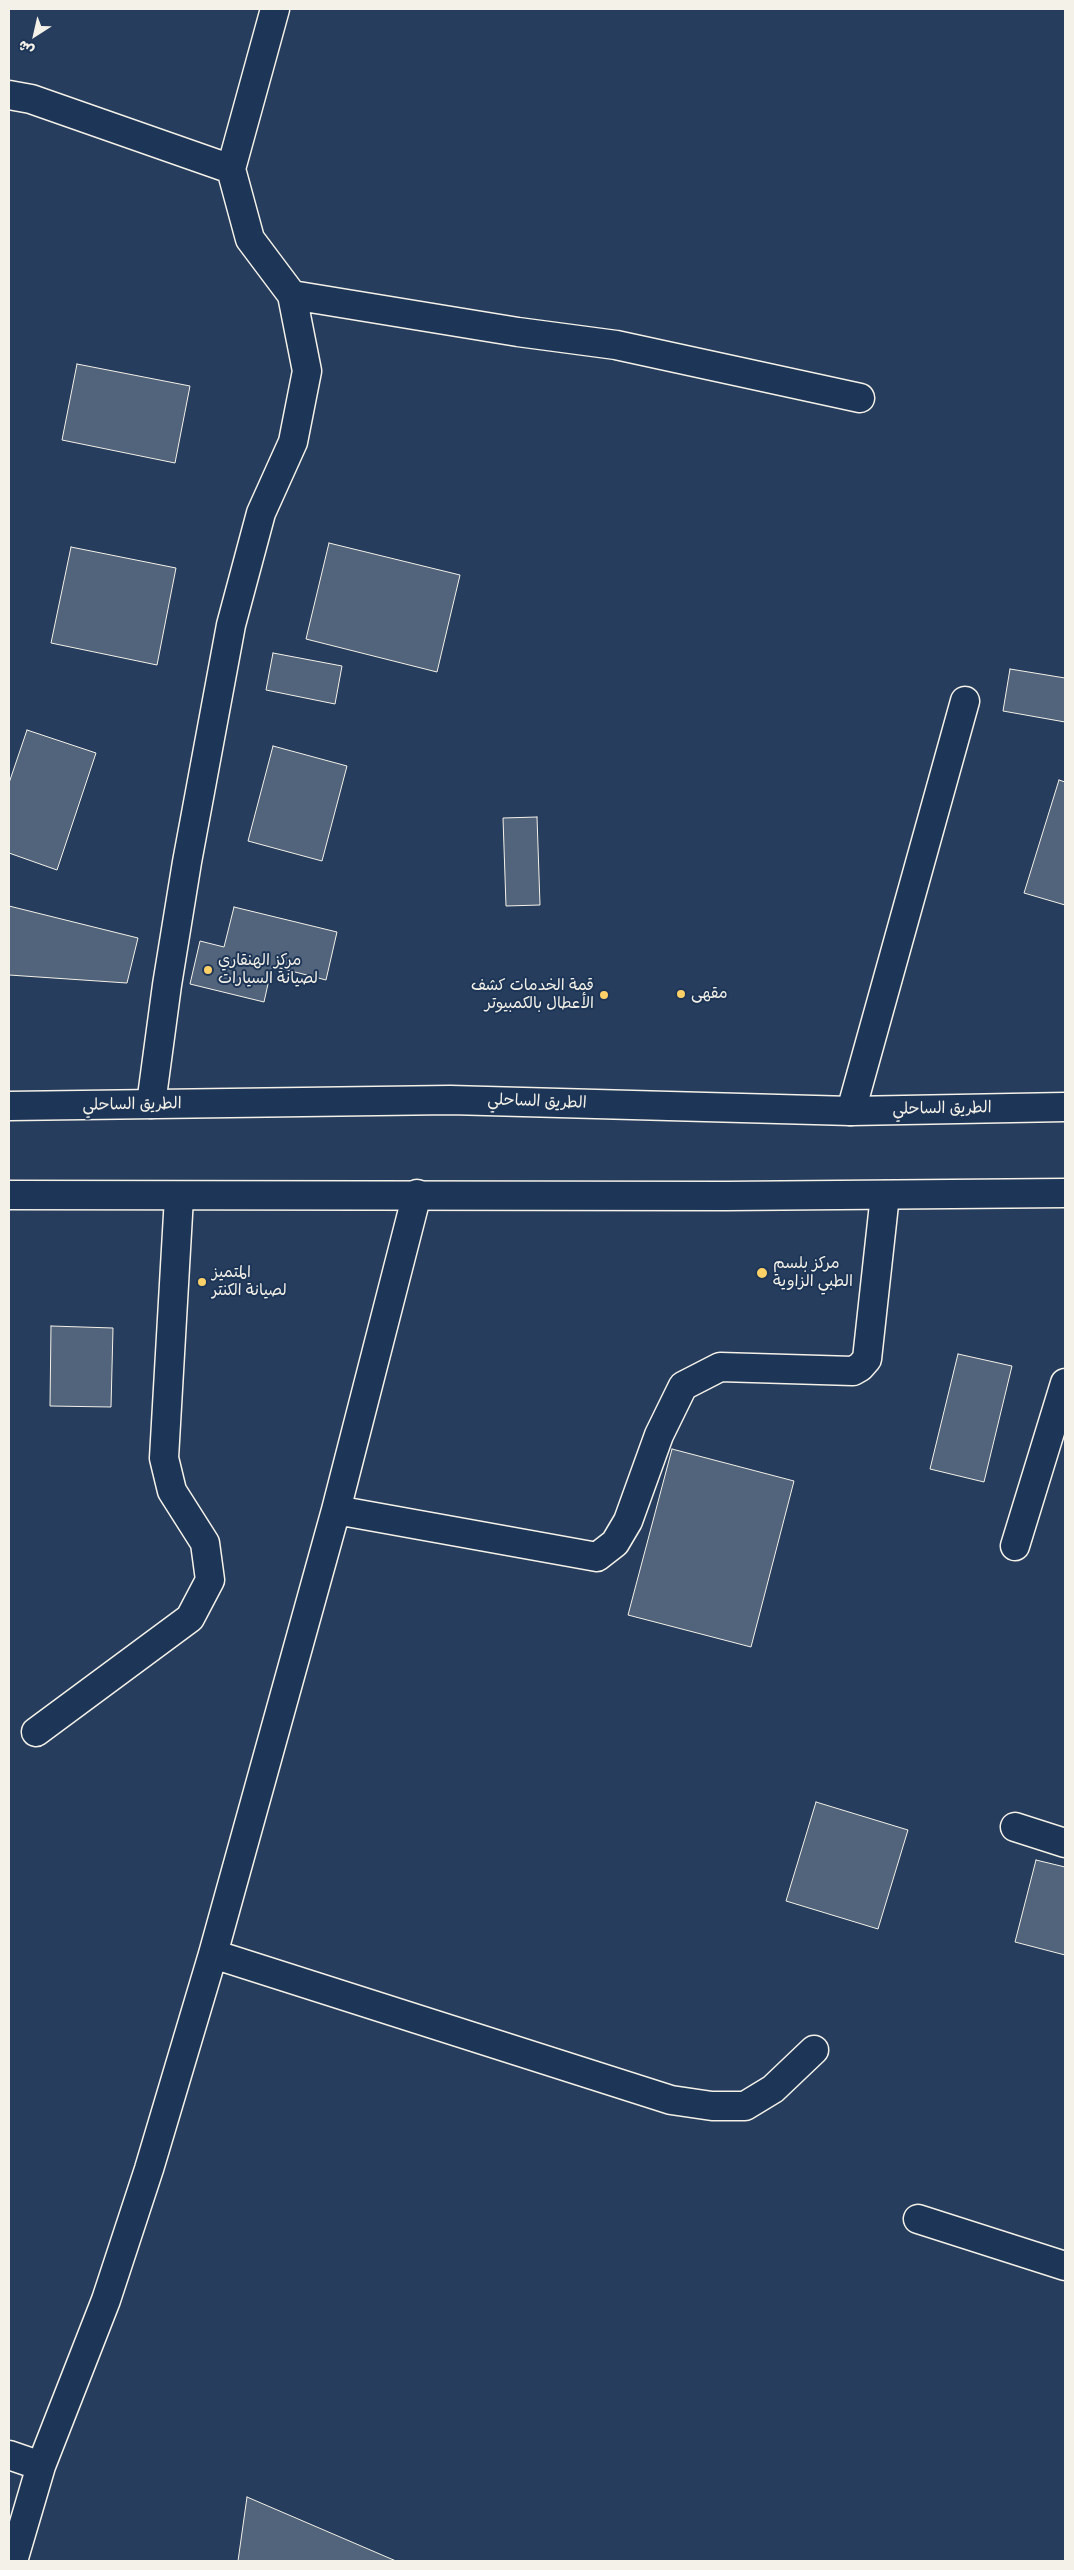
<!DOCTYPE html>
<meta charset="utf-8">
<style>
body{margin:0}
#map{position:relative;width:1074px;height:2570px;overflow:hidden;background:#263d5d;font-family:Sriracha,"Playpen Sans Arabic",sans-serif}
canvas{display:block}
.frame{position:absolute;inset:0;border:10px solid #f4f1e8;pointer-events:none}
.north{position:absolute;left:10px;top:10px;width:50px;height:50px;-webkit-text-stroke:4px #1d3557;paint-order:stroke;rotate:215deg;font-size:14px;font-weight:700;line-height:20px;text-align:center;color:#f4f1e8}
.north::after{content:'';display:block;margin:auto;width:18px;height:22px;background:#f4f1e8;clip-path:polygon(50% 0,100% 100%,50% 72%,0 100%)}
</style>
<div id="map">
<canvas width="1074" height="2570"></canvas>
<div class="frame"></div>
<div class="north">ش</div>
</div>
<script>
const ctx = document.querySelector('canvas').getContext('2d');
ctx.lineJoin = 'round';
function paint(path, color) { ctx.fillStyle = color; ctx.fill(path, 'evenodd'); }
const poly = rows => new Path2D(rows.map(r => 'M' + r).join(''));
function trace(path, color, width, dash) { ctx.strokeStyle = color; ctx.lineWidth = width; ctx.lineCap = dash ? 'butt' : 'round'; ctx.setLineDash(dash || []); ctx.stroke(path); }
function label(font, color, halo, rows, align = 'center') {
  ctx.font = font + ' Sriracha,"Playpen Sans Arabic",sans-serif'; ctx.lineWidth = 4; ctx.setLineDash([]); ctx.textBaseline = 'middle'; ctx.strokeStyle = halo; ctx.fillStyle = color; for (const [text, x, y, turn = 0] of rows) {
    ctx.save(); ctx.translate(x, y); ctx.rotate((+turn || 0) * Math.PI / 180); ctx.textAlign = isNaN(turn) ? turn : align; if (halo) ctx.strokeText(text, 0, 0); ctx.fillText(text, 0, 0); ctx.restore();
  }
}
const building = poly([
 [77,364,190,386,175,463,62,440,77,364],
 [329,543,460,575,437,672,306,639,329,543],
 [71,547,176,568,157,665,51,643,71,547],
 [273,653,342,666,335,704,266,690,273,653],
 [1010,669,1065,678,1065,722,1003,711,1010,669],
 [27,730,96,753,57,870,9,853,9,783,27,730],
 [273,746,347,766,322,861,248,841,273,746],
 [1059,780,1065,782,1065,905,1024,893,1059,780],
 [537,817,540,905,506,906,503,818,537,817],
 [9,906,138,938,127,983,9,975,9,906],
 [234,907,337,932,326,980,272,966,264,1002,190,984,200,941,224,947,234,907],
 [51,1326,113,1328,111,1407,50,1406,51,1326],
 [958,1354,1012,1366,984,1482,930,1469,958,1354],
 [672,1449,794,1481,751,1647,628,1615,672,1449],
 [816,1802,908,1830,878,1929,786,1901,816,1802],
 [1036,1860,1065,1867,1065,1955,1015,1942,1036,1860],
 [247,2497,396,2561,238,2561,247,2497]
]);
paint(building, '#52647b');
trace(building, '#f4f1e8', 1);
const minor = poly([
 [9,95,31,99,231,169],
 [292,295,518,332,616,345,860,398],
 [151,1104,167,985,187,862,231,625,261,513,293,442,307,371,292,295,250,239,231,169,275,9],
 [851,1111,965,701],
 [336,1510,597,1557,615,1543,628,1521,659,1435,683,1386,720,1367,853,1371,860,1367,867,1359,885,1195],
 [1015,1546,1065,1383],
 [36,1732,190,1618,210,1580,205,1543,172,1491,164,1458,179,1197],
 [1015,1827,1065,1843],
 [213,1954,671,2100,712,2106,745,2106,773,2089,814,2050],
 [918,2219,1065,2266],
 [9,2455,41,2466],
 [13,2561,41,2466,106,2300,149,2169,213,1954,336,1510,417,1194]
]);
const highway = poly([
 [9,1106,450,1100,851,1111,1065,1107],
 [9,1195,726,1196,1065,1193]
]);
trace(minor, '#f4f1e8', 31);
trace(highway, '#f4f1e8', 31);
trace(minor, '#1d3557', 28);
trace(highway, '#1d3557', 28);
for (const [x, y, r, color] of [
 [208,970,5,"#ffd166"],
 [681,994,5,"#ffd166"],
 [604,995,5,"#ffd166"],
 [762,1273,6,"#ffd166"],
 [202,1282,5,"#ffd166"]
]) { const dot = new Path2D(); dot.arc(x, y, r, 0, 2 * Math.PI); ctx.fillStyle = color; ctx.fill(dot); trace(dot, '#1d3557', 2); }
label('16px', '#f4f1e8', '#1d3557', [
 ["مركز الهنقاري",218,961],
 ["لصيانة السيارات",218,979],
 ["قمة الخدمات كشف",594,986,"right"],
 ["الأعطال بالكمبيوتر",594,1004,"right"],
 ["مقهى",691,994],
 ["مركز بلسم",773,1264],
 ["الطبي الزاوية",773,1282],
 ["المتميز",212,1273],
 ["لصيانة الكنتر",212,1291]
], 'left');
label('16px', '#f4f1e8', '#1d3557', [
 ["الطريق الساحلي",537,1102,2],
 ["الطريق الساحلي",132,1105,-1],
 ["الطريق الساحلي",942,1109,-1]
]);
</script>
